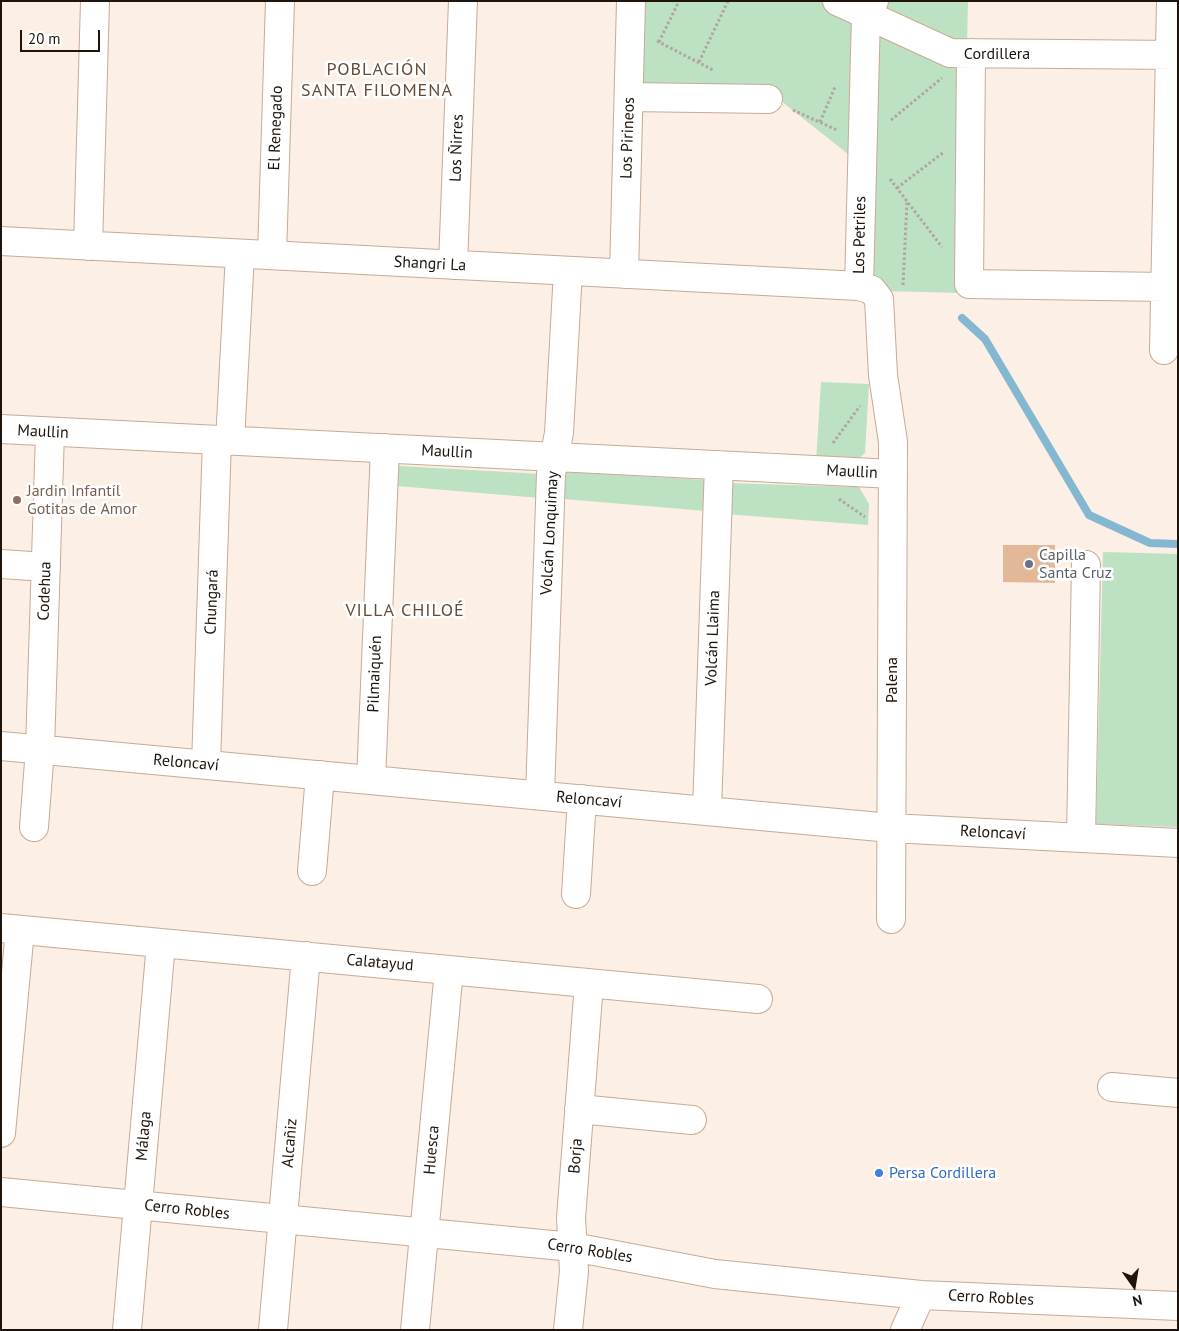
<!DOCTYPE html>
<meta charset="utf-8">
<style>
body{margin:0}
#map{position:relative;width:1179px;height:1331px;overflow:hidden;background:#fcefe6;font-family:"PT Sans",sans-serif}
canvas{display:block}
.frame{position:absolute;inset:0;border:2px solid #1e140c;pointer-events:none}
.north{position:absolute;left:1109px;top:1261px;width:50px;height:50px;-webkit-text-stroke:4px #fff;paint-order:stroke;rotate:167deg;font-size:14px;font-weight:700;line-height:20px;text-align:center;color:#1e140c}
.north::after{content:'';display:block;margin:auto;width:18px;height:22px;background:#1e140c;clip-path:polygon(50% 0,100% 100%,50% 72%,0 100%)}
.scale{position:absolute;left:20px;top:30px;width:80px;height:22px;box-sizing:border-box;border:2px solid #1e140c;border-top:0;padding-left:6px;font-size:15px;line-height:18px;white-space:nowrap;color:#1e140c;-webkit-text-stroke:4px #fff;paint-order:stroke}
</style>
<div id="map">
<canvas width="1179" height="1331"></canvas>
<div class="frame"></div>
<div class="north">N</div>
<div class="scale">20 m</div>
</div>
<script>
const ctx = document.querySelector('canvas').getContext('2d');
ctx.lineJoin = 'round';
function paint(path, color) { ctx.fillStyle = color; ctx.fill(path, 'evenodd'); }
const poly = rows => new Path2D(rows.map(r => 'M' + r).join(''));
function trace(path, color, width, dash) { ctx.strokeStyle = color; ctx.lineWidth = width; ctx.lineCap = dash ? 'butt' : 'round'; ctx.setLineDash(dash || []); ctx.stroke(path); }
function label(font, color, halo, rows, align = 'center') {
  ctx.font = font + ' "PT Sans",sans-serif'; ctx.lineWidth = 5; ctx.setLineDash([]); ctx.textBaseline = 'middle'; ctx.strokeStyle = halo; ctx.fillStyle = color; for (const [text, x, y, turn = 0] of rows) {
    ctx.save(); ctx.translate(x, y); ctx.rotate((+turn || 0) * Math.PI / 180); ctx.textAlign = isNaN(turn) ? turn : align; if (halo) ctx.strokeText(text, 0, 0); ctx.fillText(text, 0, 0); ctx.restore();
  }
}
paint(poly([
 [642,1,968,1,961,293,883,291,868,275,872,173,771,93,638,86],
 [821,382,869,384,865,453,852,464,816,463],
 [399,466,542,474,540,498,397,486],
 [566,472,707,480,706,511,564,499],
 [726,483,859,487,869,504,868,525,725,514],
 [1103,552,1178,554,1178,827,1096,824]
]), '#bce1c3');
trace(poly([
 [962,318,985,339,1089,515,1150,543,1178,544]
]), '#84b7d0', 8);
paint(poly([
 [1003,545,1055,545,1055,583,1003,582]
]), '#e3b899');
const minor = poly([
 [837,1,950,53,1178,55],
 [874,1,866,15,859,286,872,290,879,299,883,375,893,442,891,919],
 [971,53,969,284,1165,287],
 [629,97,768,99],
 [1,241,859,286],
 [88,246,95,1],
 [272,255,280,1],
 [453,265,463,1],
 [624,274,631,1],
 [1164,350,1171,1],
 [1,429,893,474],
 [230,441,240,254],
 [1,564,46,567],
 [1,746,891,828,1178,843],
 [206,765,217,440],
 [371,780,385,448],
 [540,795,551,474,559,433,568,271],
 [707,811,719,465],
 [34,827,40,749,50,432],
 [1081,838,1086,565],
 [312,871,320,775],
 [576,894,582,799],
 [1,928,758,999],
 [1112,1087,1178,1093],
 [579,1109,692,1120],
 [1,1133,20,930],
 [1,1192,573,1247,715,1274,921,1295,1178,1306],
 [127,1330,161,943],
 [273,1330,306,956],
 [415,1330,449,970],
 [568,1330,574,1271,571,1218,589,983],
 [905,1330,921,1295]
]);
trace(minor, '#c9aa94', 30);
trace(poly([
 [657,41,713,70],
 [659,42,679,1],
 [699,62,728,1],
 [793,110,837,130],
 [891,120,942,78],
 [820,122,835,87],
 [890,179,942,247],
 [897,188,944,152],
 [903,285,907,202],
 [833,443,860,406],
 [839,499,865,517]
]), '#b1a59d', 3, [2.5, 2.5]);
trace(minor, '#fff', 28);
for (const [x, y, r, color] of [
 [17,500,5,"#8d6e63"],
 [1029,564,5,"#6b7280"],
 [879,1173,5,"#3f7fe0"]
]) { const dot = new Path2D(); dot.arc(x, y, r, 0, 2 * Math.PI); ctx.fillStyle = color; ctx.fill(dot); trace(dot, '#fff', 2); }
label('16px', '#1e140c', '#fff', [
 ["Cordillera",997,54],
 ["El Renegado",276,128,-88],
 ["Los Pirineos",628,138,-88],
 ["Los Ñirres",457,148,-88],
 ["Los Petriles",860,235,-89],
 ["Shangri La",430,264,3],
 ["Maullin",43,432,3],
 ["Maullin",447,452,3],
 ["Maullin",852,472,3],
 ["Volcán Lonquimay",550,533,-87],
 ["Codehua",45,591,-88],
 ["Chungará",212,602,-88],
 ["Volcán Llaima",713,638,-88],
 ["Pilmaiquén",375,674,-88],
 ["Palena",892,680,-90],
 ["Reloncaví",186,763,5],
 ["Reloncaví",589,800,5],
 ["Reloncaví",993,833,3],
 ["Calatayud",380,963,5],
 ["Málaga",144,1136,-85],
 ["Alcañiz",290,1143,-85],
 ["Huesca",432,1150,-85],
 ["Borja",576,1156,-86],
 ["Cerro Robles",187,1210,6],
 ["Cerro Robles",590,1251,9],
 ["Cerro Robles",991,1298,3]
]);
label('16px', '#785e54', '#fff', [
 ["Jardin Infantíl",27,491],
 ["Gotitas de Amor",27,509]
], 'left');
label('16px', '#5b616d', '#fff', [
 ["Capilla",1039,555],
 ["Santa Cruz",1039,573]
], 'left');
label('16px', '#366cbe', '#fff', [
 ["Persa Cordillera",889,1173]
], 'left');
ctx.letterSpacing = '1px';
label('18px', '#664b38', '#fff', [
 ["POBLACIÓN",377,70],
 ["SANTA FILOMENA",377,91],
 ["VILLA CHILOÉ",405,611]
]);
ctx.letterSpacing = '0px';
</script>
